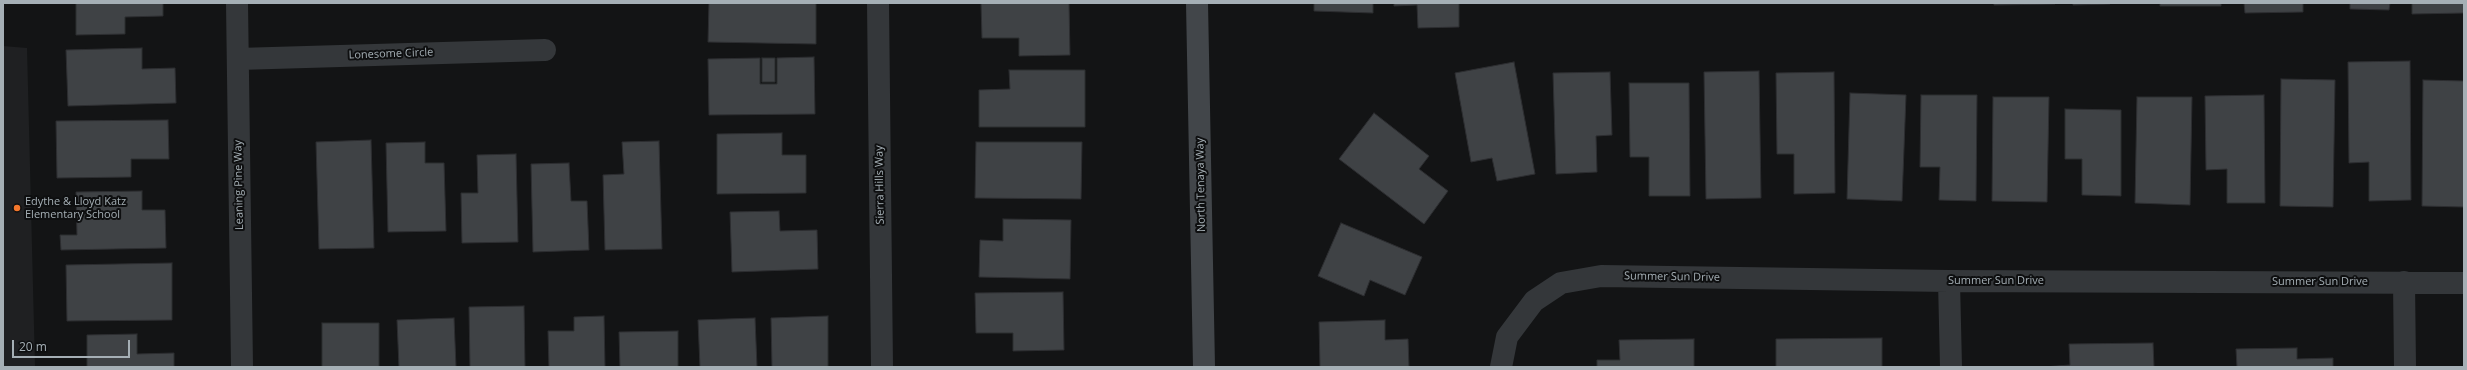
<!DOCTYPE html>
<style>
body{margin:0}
#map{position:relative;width:2467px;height:370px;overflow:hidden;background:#131415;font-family:"Open Sans",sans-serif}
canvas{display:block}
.frame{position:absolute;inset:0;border:4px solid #a5afb5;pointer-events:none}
.scale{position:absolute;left:12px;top:340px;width:118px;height:18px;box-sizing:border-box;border:2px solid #a5afb5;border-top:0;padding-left:5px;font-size:12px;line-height:14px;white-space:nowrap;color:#a5afb5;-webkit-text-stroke:3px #0e0f10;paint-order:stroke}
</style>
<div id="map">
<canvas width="2467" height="370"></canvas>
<div class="frame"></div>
<div class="scale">20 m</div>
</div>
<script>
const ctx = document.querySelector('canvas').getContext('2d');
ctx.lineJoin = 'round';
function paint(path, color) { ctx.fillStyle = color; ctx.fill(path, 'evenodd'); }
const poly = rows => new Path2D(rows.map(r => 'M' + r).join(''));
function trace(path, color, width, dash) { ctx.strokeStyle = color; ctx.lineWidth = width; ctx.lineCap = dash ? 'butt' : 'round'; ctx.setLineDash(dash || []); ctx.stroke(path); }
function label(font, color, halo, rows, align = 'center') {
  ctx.font = font + ' "Open Sans",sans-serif'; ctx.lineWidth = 4; ctx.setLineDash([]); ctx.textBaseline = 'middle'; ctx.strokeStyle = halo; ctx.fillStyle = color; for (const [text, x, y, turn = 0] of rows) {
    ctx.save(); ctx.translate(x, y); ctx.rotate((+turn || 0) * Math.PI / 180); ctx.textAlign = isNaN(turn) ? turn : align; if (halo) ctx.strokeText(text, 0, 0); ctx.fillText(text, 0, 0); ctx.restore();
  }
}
paint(poly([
 [3,46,27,48,35,367,3,367]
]), '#1f2022');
const building = poly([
 [76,3,163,3,163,16,125,17,125,34,76,35,76,3],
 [709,3,816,3,816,44,708,42,709,3],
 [981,3,1069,3,1070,55,1019,56,1019,38,982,38,981,3],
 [1314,3,1373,3,1373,13,1314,11,1314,3],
 [1394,3,1459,3,1459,27,1418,28,1417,5,1394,6,1394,3],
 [1994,3,2055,3,2055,4,1994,5,1994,3],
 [2073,3,2110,3,2110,4,2073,5,2073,3],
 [2160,3,2221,3,2221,6,2160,6,2160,3],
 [2244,3,2303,3,2303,12,2245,13,2244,3],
 [2350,3,2390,3,2389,10,2350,9,2350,3],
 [2412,3,2464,3,2464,13,2412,14,2412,3],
 [142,48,142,69,175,68,176,103,68,106,66,50,142,48],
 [814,57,815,114,709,115,708,59,760,58,760,84,777,84,777,58,814,57],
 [762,58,775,58,775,82,762,82,762,58],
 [2410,61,2411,200,2369,201,2369,162,2349,163,2348,62,2410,61],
 [1514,62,1535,174,1497,181,1492,158,1471,162,1455,73,1514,62],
 [1009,70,1085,70,1085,127,979,127,979,90,1010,89,1009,70],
 [1759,71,1761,198,1706,199,1704,72,1759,71],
 [1610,72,1612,135,1596,136,1597,172,1556,174,1553,73,1610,72],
 [1834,72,1835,193,1794,194,1794,154,1777,154,1776,73,1834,72],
 [2281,79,2335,80,2333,207,2280,206,2281,79],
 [2423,80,2464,81,2464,207,2422,206,2423,80],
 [1629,83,1689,83,1690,196,1649,196,1649,157,1630,157,1629,83],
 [1850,93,1906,95,1902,201,1847,199,1850,93],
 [1921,95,1977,95,1976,201,1939,200,1940,167,1920,167,1921,95],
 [2264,95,2265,203,2227,203,2227,169,2206,170,2205,96,2264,95],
 [1993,97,2049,97,2047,202,1992,201,1993,97],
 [2137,97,2192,97,2190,205,2135,203,2137,97],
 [2065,109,2121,110,2121,196,2082,195,2082,159,2065,159,2065,109],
 [1374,113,1429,156,1419,169,1448,191,1424,224,1339,159,1374,113],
 [168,120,169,159,131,159,131,177,57,178,56,121,168,120],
 [782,133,782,155,806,155,806,193,717,194,717,134,782,133],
 [371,140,374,248,319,249,316,142,371,140],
 [659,141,662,249,605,250,603,175,624,174,622,142,659,141],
 [425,142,425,163,444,163,446,231,388,232,386,143,425,142],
 [976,142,1082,142,1081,199,975,198,976,142],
 [516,154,518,242,462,243,461,193,478,193,477,155,516,154],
 [569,163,571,201,587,201,589,250,533,252,531,164,569,163],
 [142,191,142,210,165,210,166,248,61,250,60,235,77,235,76,192,142,191],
 [779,211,780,231,817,230,818,269,732,272,730,212,779,211],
 [1003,219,1071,220,1070,279,979,277,980,240,1003,241,1003,219],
 [1341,223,1422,257,1405,295,1370,280,1364,296,1318,276,1341,223],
 [172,263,172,320,67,321,66,265,172,263],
 [1063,292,1064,350,1013,351,1013,333,976,333,975,293,1063,292],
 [524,306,525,367,470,367,469,307,524,306],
 [604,316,605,367,549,367,548,331,574,331,574,317,604,316],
 [828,316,828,367,772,367,771,318,828,316],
 [454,318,456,367,399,367,397,320,454,318],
 [755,318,757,367,700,367,698,320,755,318],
 [1385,320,1385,340,1408,339,1409,367,1320,367,1319,322,1385,320],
 [322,323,379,323,379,367,322,367,322,323],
 [678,331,678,367,620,367,619,332,678,331],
 [137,334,137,354,174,353,174,367,87,367,87,335,137,334],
 [1882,338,1882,367,1776,367,1776,339,1882,338],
 [1694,339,1694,367,1597,367,1597,360,1620,360,1619,340,1694,339],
 [2153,343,2154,367,2043,367,2070,365,2069,344,2153,343],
 [2297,348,2297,359,2333,358,2333,367,2237,367,2236,349,2297,348]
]);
paint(building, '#3f4245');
trace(building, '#2d2e31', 1);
trace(poly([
 [237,3,242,367],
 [878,3,882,367],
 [238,59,545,50],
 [1949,281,1951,367],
 [2404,282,2405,367],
 [1501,367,1507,337,1534,301,1561,283,1601,276,1949,281,2464,283]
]), '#34373a', 22);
trace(poly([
 [1197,3,1204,367]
]), '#42464a', 22);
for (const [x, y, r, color] of [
 [17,208,4,"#f4772c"]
]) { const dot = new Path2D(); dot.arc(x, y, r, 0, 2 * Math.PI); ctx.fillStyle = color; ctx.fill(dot); trace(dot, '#0e0f10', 1.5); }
label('11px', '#a5afb5', '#0e0f10', [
 ["Lonesome Circle",391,54,-2],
 ["Leaning Pine Way",239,185,-91],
 ["Sierra Hills Way",880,185,-91],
 ["North Tenaya Way",1201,185,-91],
 ["Summer Sun Drive",1672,277,1],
 ["Summer Sun Drive",1996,281],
 ["Summer Sun Drive",2320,282]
]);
label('11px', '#a5afb5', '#0e0f10', [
 ["Edythe & Lloyd Katz",25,202],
 ["Elementary School",25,215]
], 'left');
</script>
